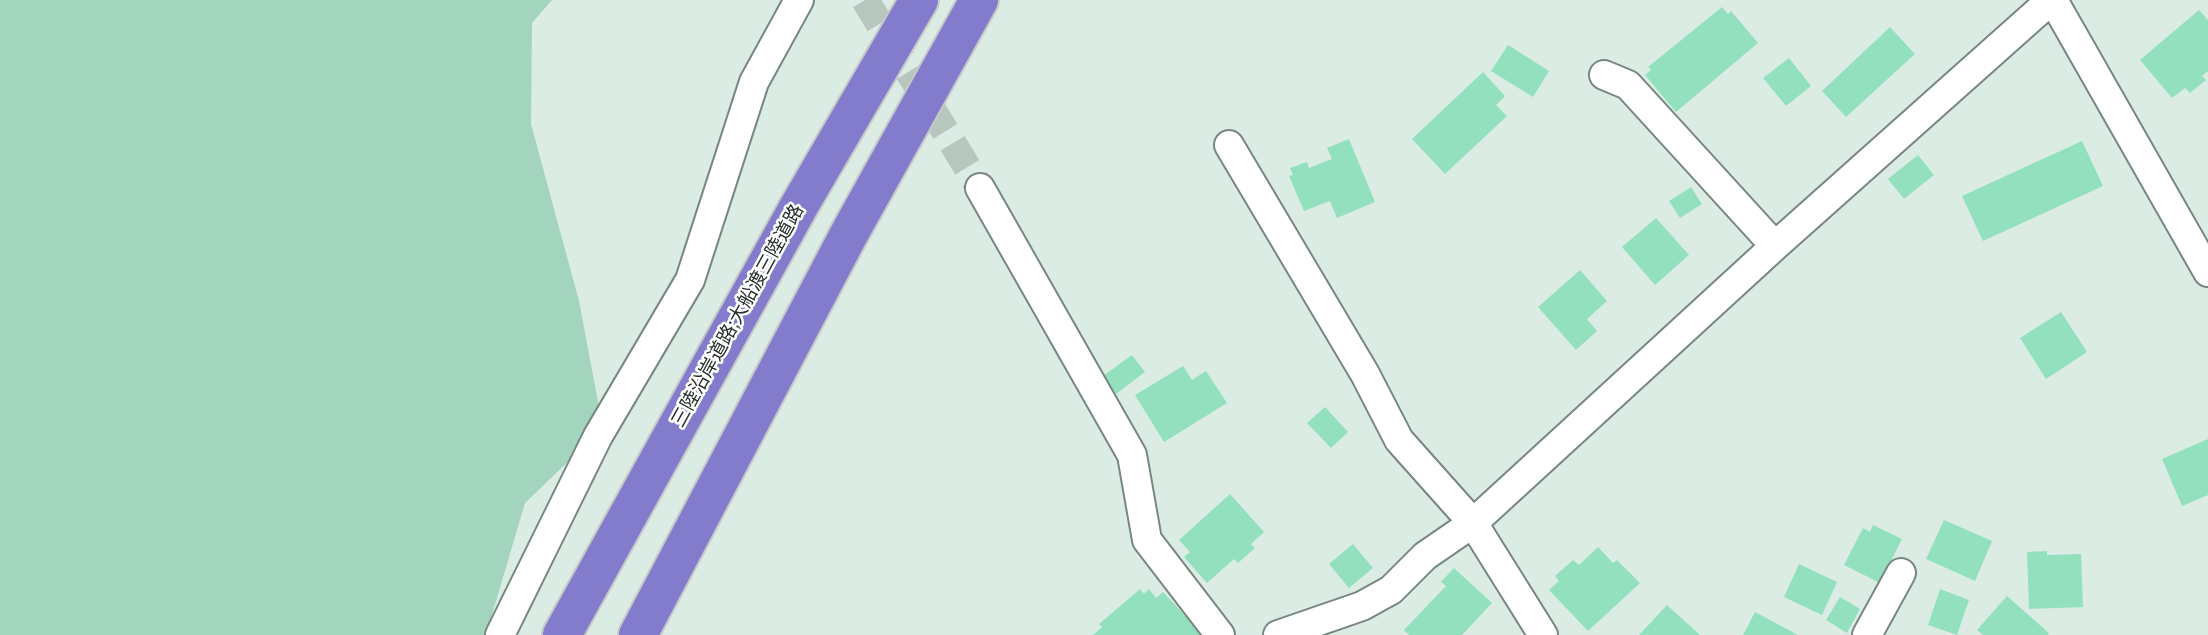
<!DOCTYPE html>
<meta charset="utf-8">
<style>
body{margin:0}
canvas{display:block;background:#dbece4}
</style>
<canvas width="2208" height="635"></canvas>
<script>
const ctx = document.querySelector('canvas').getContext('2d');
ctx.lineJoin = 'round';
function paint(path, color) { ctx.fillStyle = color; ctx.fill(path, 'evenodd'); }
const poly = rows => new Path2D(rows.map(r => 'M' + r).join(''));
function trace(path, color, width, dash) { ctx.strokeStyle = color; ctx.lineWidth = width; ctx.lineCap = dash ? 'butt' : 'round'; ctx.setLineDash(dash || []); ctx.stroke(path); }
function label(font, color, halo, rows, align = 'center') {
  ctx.font = font + ' Montserrat,"Noto Sans JP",sans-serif'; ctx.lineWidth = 5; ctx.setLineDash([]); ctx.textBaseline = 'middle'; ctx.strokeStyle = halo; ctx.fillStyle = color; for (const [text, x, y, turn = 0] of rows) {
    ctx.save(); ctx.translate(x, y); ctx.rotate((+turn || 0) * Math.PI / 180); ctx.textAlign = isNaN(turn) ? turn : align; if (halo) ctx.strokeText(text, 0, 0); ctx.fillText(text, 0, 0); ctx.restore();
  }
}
paint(poly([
 [0,0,552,0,532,23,531,124,579,301,603,428,525,503,486,635,0,635]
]), '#a3d4be');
paint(poly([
 [1722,7,1728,14,1731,11,1758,43,1676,112,1645,75,1651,70,1648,67],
 [2199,10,2208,20,2208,71,2202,76,2206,80,2190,93,2185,88,2172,98,2140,60],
 [1890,27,1915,54,1846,117,1822,91],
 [1508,45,1549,71,1533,97,1491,71],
 [1789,58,1811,86,1786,106,1763,78],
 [1483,72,1505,96,1496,105,1507,116,1445,174,1412,139],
 [1349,139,1375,202,1337,218,1330,201,1304,211,1289,176,1293,175,1290,168,1307,162,1309,168,1332,159,1327,148],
 [2082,141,2103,186,1983,241,1962,196],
 [1918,155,1934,175,1904,199,1888,179],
 [1691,187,1702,204,1680,218,1669,201],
 [1656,218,1689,255,1655,285,1622,247],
 [1580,270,1607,301,1587,319,1597,331,1576,350,1538,307],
 [2061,312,2087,352,2046,379,2020,338],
 [1132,355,1145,372,1116,394,1103,376],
 [1183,366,1192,380,1206,371,1227,403,1164,442,1135,395],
 [1325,407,1348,432,1331,448,1307,423],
 [2208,439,2208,495,2182,506,2162,459],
 [1230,494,1264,532,1251,544,1255,548,1238,563,1234,559,1207,583,1184,557,1190,552,1179,540],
 [1944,520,1992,541,1975,581,1926,559],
 [1873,525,1902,539,1880,583,1844,565,1863,528,1870,532],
 [1353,544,1373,568,1349,588,1329,564],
 [1598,547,1613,563,1617,560,1640,583,1588,631,1549,590,1559,581,1555,576,1573,560,1579,565],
 [2047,551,2047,555,2081,554,2083,607,2029,609,2027,552],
 [1799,564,1837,582,1822,615,1784,597],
 [1454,568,1492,603,1462,635,1409,635,1404,630,1446,586,1441,582],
 [1140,589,1144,594,1149,589,1156,598,1163,592,1203,635,1093,635,1102,627,1099,624],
 [1940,589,1969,600,1957,635,1928,625],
 [2007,596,2049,633,2048,635,1983,635,1977,630],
 [1840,597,1860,609,1847,633,1826,620],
 [1667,605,1700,635,1639,635],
 [1755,612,1798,635,1743,635]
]), '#93e0bf');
trace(poly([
 [865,0,980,188]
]), '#b7c6bf', 28, [28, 14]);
const street = poly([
 [2053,0,2208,272],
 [1604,75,1628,85,1775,246],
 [1229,145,1365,374,1399,440,1473,523,1543,635],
 [980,188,1132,455,1147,540,1220,635],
 [500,635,598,436,690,280,754,82,799,0],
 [1278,635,1362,606,1391,590,1425,556,1473,523,1775,246,2051,0],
 [1867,635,1901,573]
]);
const highway = poly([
 [562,635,799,206,919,0],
 [638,635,849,234,979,0]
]);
trace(street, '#788780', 32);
trace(highway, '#c7c8c8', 42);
trace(street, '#fff', 28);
trace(highway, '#837bcc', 38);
label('19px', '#262d2a', '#fff', [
 ["三陸沿岸道路;大船渡三陸道路",738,316,-61]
]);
</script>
